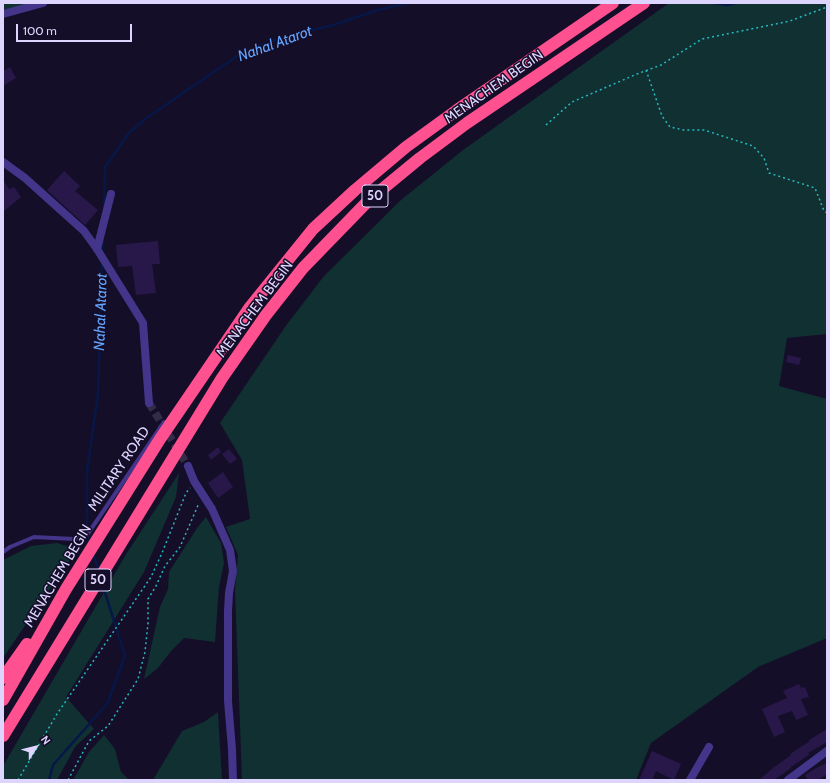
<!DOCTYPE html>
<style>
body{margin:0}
#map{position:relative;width:830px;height:783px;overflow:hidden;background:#150e28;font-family:Cabin,sans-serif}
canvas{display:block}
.frame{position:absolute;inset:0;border:4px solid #ded5ff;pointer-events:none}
.north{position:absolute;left:16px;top:727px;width:40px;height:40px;-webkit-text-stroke:3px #150e28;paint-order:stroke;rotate:54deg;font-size:11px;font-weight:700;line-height:16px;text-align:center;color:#ded5ff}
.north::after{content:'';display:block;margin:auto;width:14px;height:18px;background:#ded5ff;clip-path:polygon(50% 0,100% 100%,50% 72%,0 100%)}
.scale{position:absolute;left:16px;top:24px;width:116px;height:18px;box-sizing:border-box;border:2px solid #ded5ff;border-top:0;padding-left:5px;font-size:12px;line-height:14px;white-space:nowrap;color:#ded5ff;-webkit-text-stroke:3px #150e28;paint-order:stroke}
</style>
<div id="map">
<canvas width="830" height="783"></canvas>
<div class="frame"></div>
<div class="north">N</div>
<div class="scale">100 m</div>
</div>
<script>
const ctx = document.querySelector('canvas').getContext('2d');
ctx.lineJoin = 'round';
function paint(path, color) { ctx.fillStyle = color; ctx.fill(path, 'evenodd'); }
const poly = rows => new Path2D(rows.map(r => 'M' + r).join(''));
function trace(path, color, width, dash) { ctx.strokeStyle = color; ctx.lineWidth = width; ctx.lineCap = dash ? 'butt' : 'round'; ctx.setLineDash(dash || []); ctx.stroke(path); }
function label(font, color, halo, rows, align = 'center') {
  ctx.font = font + ' Cabin,sans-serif'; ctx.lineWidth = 3; ctx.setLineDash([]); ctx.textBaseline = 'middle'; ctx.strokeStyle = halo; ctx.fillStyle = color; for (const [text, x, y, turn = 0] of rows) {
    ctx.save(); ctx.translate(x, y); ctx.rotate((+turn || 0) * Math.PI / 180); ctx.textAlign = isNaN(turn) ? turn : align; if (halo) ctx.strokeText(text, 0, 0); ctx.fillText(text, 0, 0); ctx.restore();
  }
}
paint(poly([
 [3,3,35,3,3,10],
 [669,3,827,3,827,334,787,338,779,386,827,399,827,638,758,667,651,743,636,780,242,780,235,591,238,555,226,527,250,519,242,460,220,423,285,327,324,276,401,200,463,150],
 [179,473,176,497,144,572,66,697,94,729,75,747,57,780,3,780,3,766,125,556],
 [206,517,221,543,224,563,219,587,215,642,184,638,171,651,158,668,144,679,160,607,168,589,169,572,197,528],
 [57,543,77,549,3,658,3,560,31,546],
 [218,712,222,780,153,780,182,731,204,722],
 [104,735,115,749,121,772,129,780,73,780,89,752]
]), '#103032');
trace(poly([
 [714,3,728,5,735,3],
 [104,207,105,167,129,133,145,119,243,52,284,37,333,25,378,10,408,3],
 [102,253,103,240],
 [90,544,87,532,87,472,98,394,102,262],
 [93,554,99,572],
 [49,780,53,765,107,704,125,656,102,583]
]), '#061748', 2.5);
paint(poly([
 [10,67,16,78,3,86,3,71],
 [64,171,80,186,75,191,98,210,85,225,47,190],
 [3,180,9,189,14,187,21,197,3,212],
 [158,241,160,264,152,264,156,293,136,295,132,266,118,267,116,245],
 [788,355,801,358,799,365,786,362],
 [218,447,221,452,211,460,208,455],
 [229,449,237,459,230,464,222,454],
 [223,472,233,487,218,498,208,483],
 [799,684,801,688,805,687,809,697,801,699,808,715,796,720,792,711,778,716,785,732,774,737,762,709,787,698,783,691],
 [827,729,827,742,808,753,810,754,791,767,791,768,774,780,759,780,773,768,791,755,790,754,810,741,809,740],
 [652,751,681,764,674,780,656,771,653,778,657,780,639,780],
 [827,763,827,774,818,780,808,780,805,775,816,768]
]), '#28184a');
trace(poly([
 [149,403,188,466]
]), '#332c48', 8, [8, 4]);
trace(poly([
 [646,70,662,116,670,127,684,130,704,130,753,146,764,158,769,173,815,188,824,211,827,213],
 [546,125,572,102,637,74,661,65,702,39,790,21,827,7],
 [18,780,57,714,151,577,162,553,186,493,190,488],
 [68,780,89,741,108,726,138,679,145,652,148,623,148,599,156,586,165,566,180,547,199,503]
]), '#26b8c1', 1.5, [2, 3]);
trace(poly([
 [3,552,10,547,34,537,74,539,81,538,87,535,164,422]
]), '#43358a', 4);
trace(poly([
 [3,14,43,3],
 [3,162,25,178,84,231,97,249,143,323,149,403],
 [97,249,111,194],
 [188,466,194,481,212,509,230,550,233,571,229,593,228,611,228,701,232,749,233,780],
 [690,780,709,747],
 [788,780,827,751]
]), '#43358a', 8);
trace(poly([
 [3,678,27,644],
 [3,700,66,589,160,439,250,307,313,229,355,190,406,147,457,110,613,3],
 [3,736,222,378,266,315,303,268,369,200,420,158,467,123,644,3]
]), '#ff508f', 12);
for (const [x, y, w] of [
 [375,196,26],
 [98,580,26]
]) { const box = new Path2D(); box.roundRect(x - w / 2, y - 11, w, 22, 3); ctx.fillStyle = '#150e28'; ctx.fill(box); trace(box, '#ded5ff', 1); }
label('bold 13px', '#ded5ff', null, [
 ["50",375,196],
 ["50",98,580]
]);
label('14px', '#ded5ff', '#150e28', [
 ["MENACHEM BEGIN",494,87,-35],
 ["MENACHEM BEGIN",255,309,-53],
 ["MILITARY ROAD",119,469,-56],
 ["MENACHEM BEGIN",58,576,-59]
]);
label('italic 15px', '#63a4ff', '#150e28', [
 ["Nahal Atarot",275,44,-20],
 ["Nahal Atarot",101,312,-88]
]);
</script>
